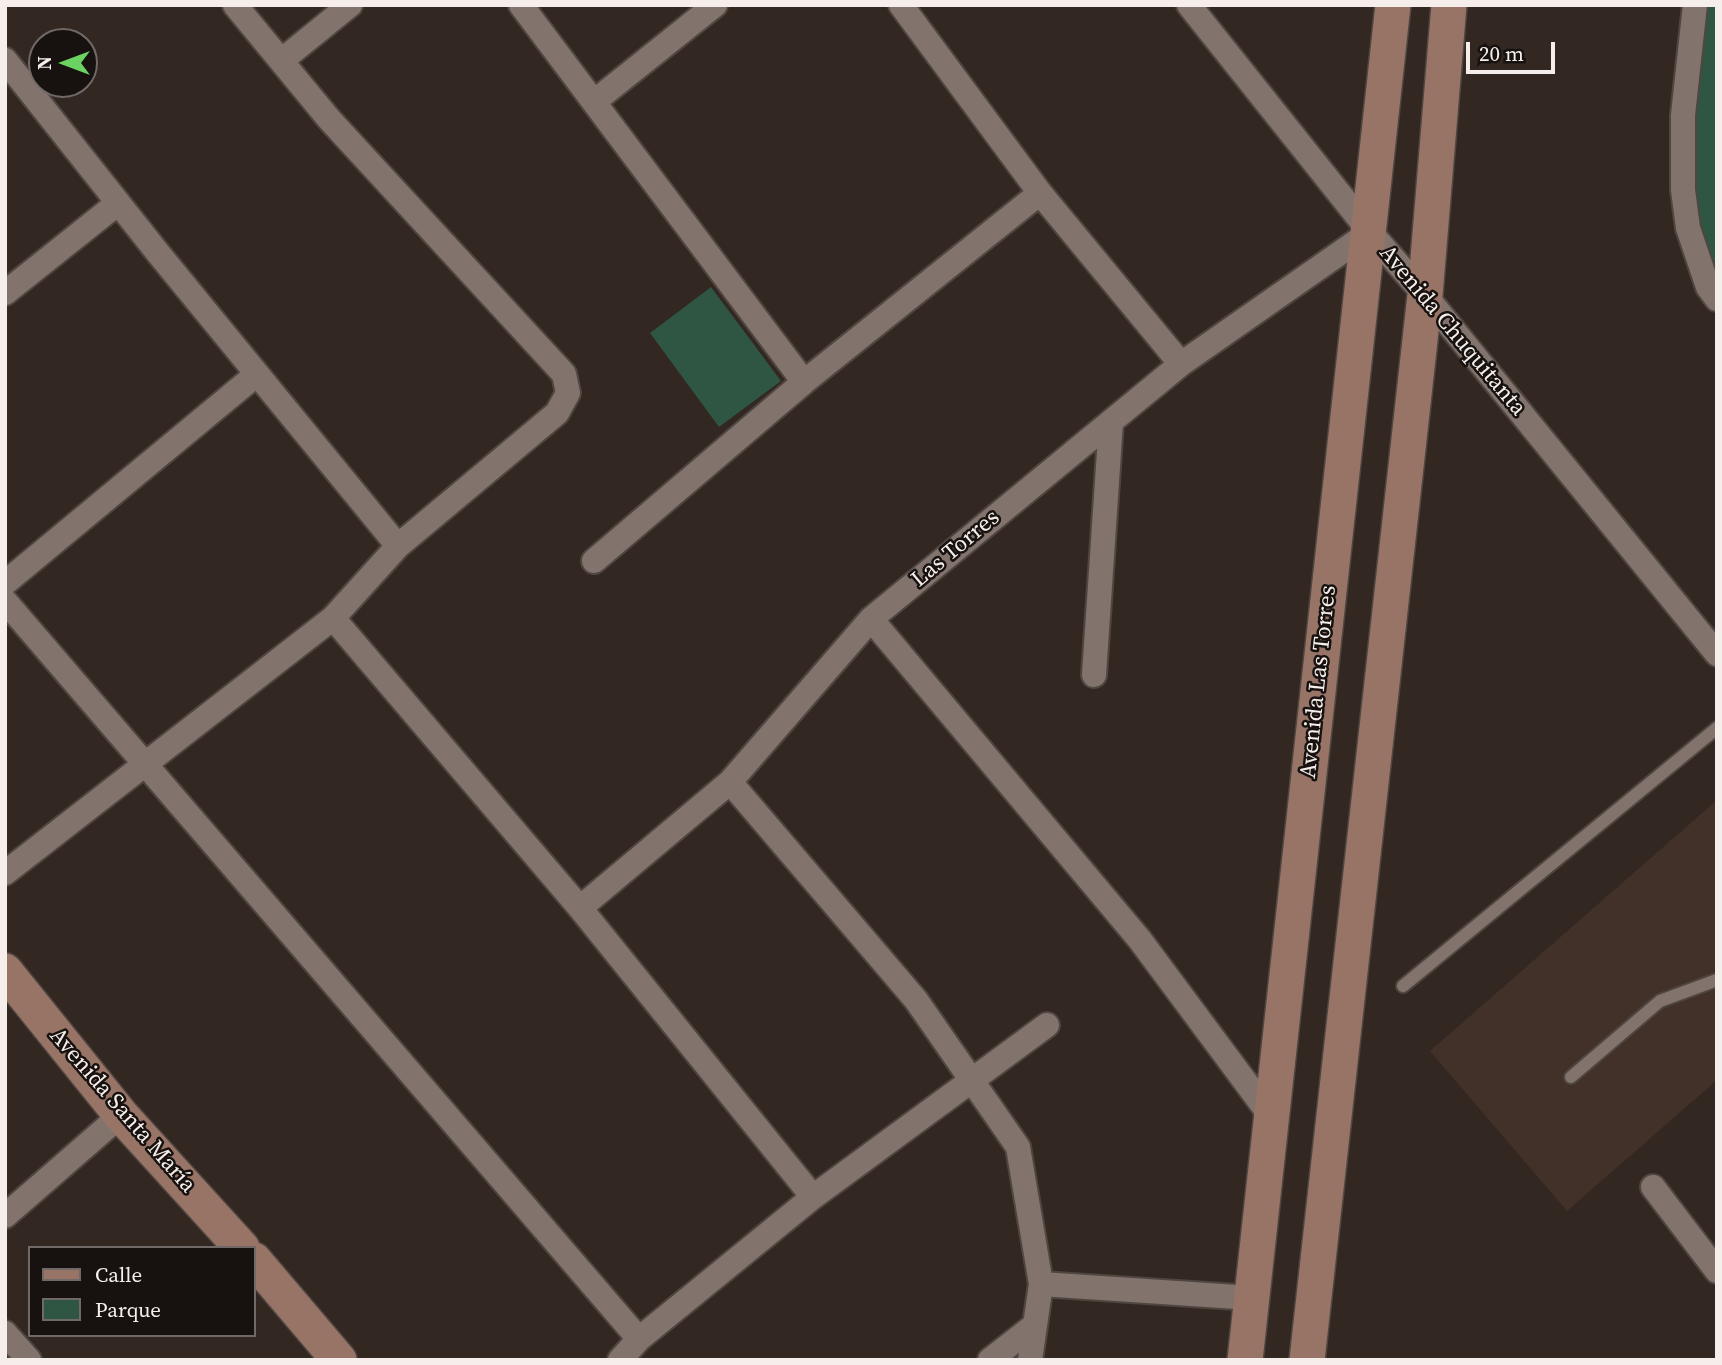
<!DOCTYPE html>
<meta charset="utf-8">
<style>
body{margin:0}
#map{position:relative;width:1722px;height:1365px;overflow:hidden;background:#332721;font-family:"Source Serif 4",serif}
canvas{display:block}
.frame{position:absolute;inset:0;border:7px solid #f6eeea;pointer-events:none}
.legend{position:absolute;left:28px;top:1246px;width:228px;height:91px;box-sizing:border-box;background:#17110f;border:2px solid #706967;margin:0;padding:9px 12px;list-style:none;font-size:21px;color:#f6eeea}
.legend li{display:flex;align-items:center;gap:14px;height:35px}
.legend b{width:35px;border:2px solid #706967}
.north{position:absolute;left:28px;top:28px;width:70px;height:70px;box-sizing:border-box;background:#17110f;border:2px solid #706967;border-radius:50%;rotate:270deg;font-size:19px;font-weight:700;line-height:28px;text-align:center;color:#f6eeea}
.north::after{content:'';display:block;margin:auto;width:24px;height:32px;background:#6cd362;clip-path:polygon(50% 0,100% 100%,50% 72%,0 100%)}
.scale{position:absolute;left:1466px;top:42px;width:89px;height:32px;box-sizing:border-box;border:4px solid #f6eeea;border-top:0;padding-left:9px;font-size:21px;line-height:24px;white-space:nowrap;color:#f6eeea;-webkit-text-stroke:5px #17110f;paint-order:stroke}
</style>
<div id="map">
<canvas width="1722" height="1365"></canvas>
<div class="frame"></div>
<ul class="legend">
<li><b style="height:9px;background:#987466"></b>Calle</li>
<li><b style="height:19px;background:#2f5543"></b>Parque</li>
</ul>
<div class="north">N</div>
<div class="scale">20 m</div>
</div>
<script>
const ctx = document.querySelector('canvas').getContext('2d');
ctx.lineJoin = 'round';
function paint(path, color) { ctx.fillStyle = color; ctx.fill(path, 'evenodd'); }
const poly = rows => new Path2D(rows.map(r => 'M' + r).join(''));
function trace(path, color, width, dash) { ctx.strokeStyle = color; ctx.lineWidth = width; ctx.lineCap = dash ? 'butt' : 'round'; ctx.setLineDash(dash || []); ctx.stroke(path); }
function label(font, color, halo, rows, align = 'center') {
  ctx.font = font + ' "Source Serif 4",serif'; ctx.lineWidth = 5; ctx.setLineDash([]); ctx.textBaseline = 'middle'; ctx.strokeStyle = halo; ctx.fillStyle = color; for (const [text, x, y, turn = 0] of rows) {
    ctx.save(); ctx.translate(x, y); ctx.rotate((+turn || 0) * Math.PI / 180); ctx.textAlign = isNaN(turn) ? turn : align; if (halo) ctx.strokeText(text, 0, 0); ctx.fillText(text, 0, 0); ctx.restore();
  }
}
paint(poly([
 [1717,800,1717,1080,1567,1211,1430,1051]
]), '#423128');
paint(poly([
 [1707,5,1717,5,1716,269,1693,210,1692,119],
 [711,287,781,381,719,427,650,333]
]), '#2f5543');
const lane = poly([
 [1403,986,1717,728],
 [1571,1077,1660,1001,1717,980]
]);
const street = poly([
 [521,5,804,382],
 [901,5,1040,193,1181,364],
 [1189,5,1370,232,1425,295,1717,654],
 [1695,5,1683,115,1683,190,1688,228,1708,287,1717,299],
 [5,60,158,253,398,546],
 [281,61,350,5],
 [595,101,715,5],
 [5,293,118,203],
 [594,561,804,382,1040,193],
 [5,583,257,374],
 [5,601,639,1339],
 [333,618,580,908,813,1197],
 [871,619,1140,940,1270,1115],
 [1094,675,1111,422],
 [730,782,916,1000,1018,1147,1041,1284,1030,1360],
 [5,873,333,618,398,546,557,413,568,393,564,374,329,119,235,5],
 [580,908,730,782,871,619,1181,364,1370,232],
 [1653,1187,1717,1271],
 [5,1216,121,1115],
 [1041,1284,1252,1298],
 [5,1333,29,1360],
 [620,1360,639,1339,813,1197,1047,1025],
 [990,1360,1035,1325]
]);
const secondary = poly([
 [5,971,121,1115,242,1248],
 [254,1260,339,1360],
 [1245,1360,1393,5],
 [1307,1360,1425,295,1449,5]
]);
trace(lane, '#4f4541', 16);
trace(street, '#4f4541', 28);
trace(secondary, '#4f4541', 38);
trace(lane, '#82746d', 12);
trace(street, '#82746d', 24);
trace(secondary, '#987466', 35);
label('23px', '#f6eeea', '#17110f', [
 ["Avenida Chuquitanta",1452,331,50],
 ["Las Torres",956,549,-40],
 ["Avenida Las Torres",1319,682,-84],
 ["Avenida Santa María",122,1111,49]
]);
</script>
